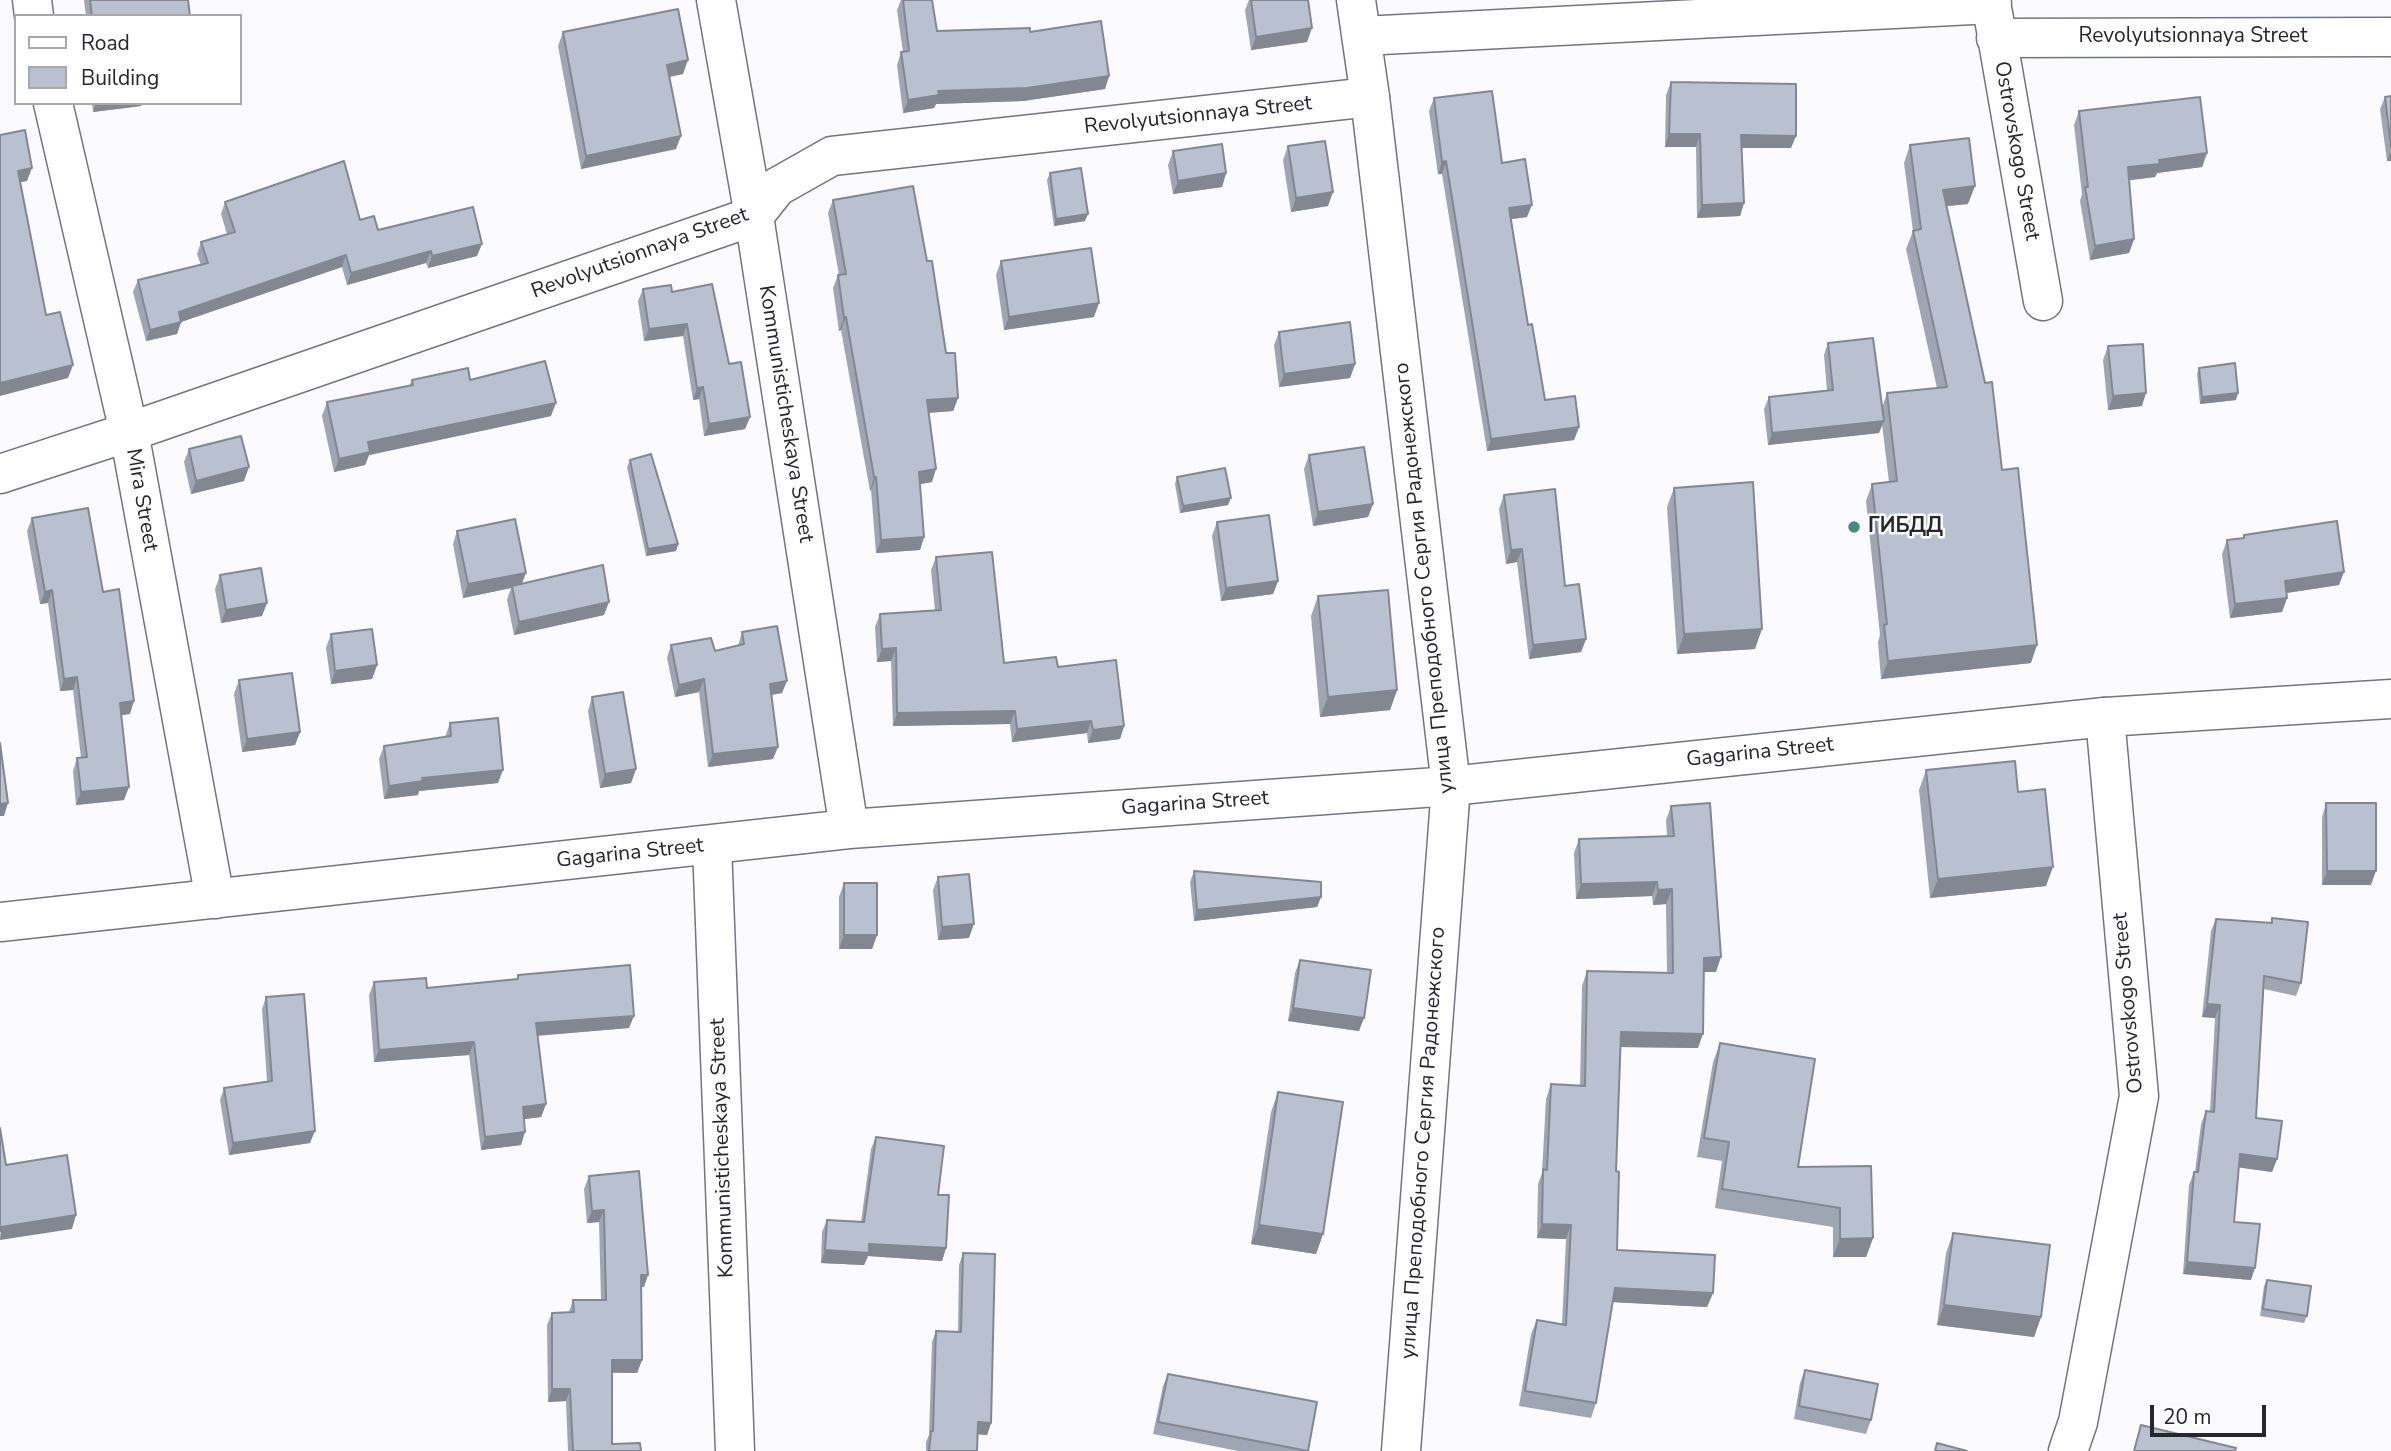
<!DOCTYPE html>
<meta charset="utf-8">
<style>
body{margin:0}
#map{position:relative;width:2391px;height:1451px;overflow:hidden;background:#fbfbff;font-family:"Nunito Sans",sans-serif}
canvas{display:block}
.legend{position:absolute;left:14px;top:14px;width:228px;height:91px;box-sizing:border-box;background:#fff;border:2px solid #a8a8ab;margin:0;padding:9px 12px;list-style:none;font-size:21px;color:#26262c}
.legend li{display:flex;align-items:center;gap:14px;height:35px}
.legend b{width:35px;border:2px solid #a8a8ab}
.scale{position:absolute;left:2150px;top:1405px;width:116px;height:32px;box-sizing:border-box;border:4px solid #26262c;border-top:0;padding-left:9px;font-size:21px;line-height:24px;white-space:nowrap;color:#26262c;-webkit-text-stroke:5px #fff;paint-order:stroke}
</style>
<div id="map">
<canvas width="2391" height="1451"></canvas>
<ul class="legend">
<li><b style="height:9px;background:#fff"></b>Road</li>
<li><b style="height:19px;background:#b9c1d0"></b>Building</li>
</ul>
<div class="scale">20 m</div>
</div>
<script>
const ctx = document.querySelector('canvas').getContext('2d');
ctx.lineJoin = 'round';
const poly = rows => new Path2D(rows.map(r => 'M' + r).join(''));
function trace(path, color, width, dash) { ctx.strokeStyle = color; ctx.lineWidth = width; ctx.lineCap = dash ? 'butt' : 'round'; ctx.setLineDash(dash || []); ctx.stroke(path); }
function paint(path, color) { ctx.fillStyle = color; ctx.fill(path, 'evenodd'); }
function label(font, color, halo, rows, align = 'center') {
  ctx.font = font + ' "Nunito Sans",sans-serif'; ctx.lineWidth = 5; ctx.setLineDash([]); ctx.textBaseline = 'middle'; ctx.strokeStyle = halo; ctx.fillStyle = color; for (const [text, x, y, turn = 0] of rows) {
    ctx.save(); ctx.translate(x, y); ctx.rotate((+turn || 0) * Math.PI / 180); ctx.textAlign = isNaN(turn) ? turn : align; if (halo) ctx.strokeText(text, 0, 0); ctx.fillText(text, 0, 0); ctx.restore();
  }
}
const street = poly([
 [32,0,34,16],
 [1993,13,2043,301],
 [1362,36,1992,4],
 [1996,38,2391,37],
 [53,103,129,432,215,899],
 [0,474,129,432,754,216,777,187,832,156,1370,97],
 [2068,1451,2078,1422,2139,1096,2105,717]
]);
const secondary = poly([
 [716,0,754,216,849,829],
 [1356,0,1370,97,1451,786,1401,1451],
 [712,845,735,1451],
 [0,922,849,829,1451,786,2105,717,2391,699]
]);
trace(street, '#727483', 41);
trace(secondary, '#727483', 41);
trace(street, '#fff', 38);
trace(secondary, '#fff', 38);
paint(poly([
 [84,0,188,0,190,16,86,16],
 [901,0,903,0,937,31,1030,32,1109,76,1105,89,1023,101,936,104,934,108,903,113,897,65,901,52,903,52,897,10],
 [1249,0,1308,0,1307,42,1251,50,1245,10],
 [563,32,683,74,670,77,676,149,581,169,558,46],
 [1671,82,1791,148,1741,148,1744,203,1740,216,1697,218,1696,147,1665,147,1666,95],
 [2391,96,2391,161,2387,161,2380,109,2385,97],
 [1434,98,1502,163,1527,217,1511,219,1528,325,1545,400,1579,427,1574,440,1487,451,1442,174,1438,174,1429,111],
 [92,103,142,103,141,106,93,112],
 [2079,111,2207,153,2202,167,2157,173,2155,177,2129,180,2134,239,2129,253,2090,260,2080,201,2082,194,2074,125],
 [1910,145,1968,204,1947,206,2002,470,2031,663,1881,679,1878,642,1880,635,1866,501,1872,484,1889,482,1882,424,1879,433,1768,445,1764,409,1769,397,1827,391,1824,355,1828,343,1882,408,1887,393,1937,388,1906,249,1913,231,1904,163],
 [1288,146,1328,206,1291,212,1283,160],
 [1173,151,1226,173,1222,187,1173,194,1168,165],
 [1050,173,1085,221,1054,226,1047,180],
 [833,200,946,353,958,398,953,411,929,413,932,482,920,484,924,537,920,550,876,553,871,490,870,491,841,330,839,331,833,288,838,275,839,275,828,213],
 [225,202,360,220,378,230,477,256,428,268,426,263,347,285,342,267,181,322,177,334,146,341,133,292,138,280,201,265,197,254,201,242,227,234,221,214],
 [1001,261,1094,317,1004,330,996,275],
 [643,289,672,292,729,364,750,417,745,429,704,436,699,399,693,400,683,336,644,341,638,301],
 [1279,332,1355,364,1350,378,1279,387,1274,345],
 [2108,346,2142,406,2108,410,2103,360],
 [2199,368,2236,400,2200,404,2197,374],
 [412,380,470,380,551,416,369,455,365,465,334,472,322,416,327,402,409,386],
 [189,449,244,481,191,494,184,462],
 [1309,455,1373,504,1368,517,1313,526,1304,469],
 [630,460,678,544,676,551,646,556,627,467],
 [1177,477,1228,505,1180,513,1175,484],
 [1674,488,1755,649,1677,654,1667,507],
 [1504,495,1565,586,1586,639,1581,652,1529,659,1517,562,1506,564,1499,509],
 [32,518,103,592,130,714,121,715,124,800,76,805,73,771,77,758,81,758,73,690,60,691,48,603,40,604,27,531],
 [1217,522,1278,581,1273,594,1221,601,1212,536],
 [457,531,522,584,604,615,514,635,507,600,511,588,463,598,453,544],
 [2244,535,2339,585,2286,593,2287,598,2282,612,2230,618,2222,554,2227,540,2243,538],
 [936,557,1004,663,1058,667,1124,726,1120,739,1088,743,1087,733,1012,742,1010,724,893,726,891,661,877,662,875,627,880,614,935,611,931,570],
 [220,575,262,616,221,623,215,589],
 [1318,596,1397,690,1390,710,1320,717,1311,616],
 [742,632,782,693,771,695,773,759,708,767,699,692,675,697,667,658,671,645,715,651,738,646],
 [331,634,377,665,372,679,331,684,326,648],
 [239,680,300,732,295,745,242,752,234,694],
 [592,697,636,769,631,783,600,788,588,711],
 [450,723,498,783,419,791,418,795,384,799,379,759,384,746,445,737],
 [1926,770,2018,792,2046,886,1930,898,1919,790],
 [2326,803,2371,885,2322,885,2322,817],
 [1671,806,1716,972,1704,972,1698,1048,1621,1047,1616,1171,1617,1250,1713,1293,1707,1307,1613,1302,1596,1403,1591,1418,1519,1406,1531,1334,1537,1320,1562,1324,1566,1239,1537,1238,1538,1184,1542,1173,1546,1099,1551,1084,1580,1086,1582,986,1587,971,1667,973,1666,904,1653,905,1652,896,1576,899,1574,853,1579,839,1667,836,1666,820],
 [1194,871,1321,897,1317,907,1194,921,1190,882],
 [938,877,969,938,938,940,933,890],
 [844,883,877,935,872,949,839,949,839,897],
 [2272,918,2301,983,2296,996,2264,989,2256,1118,2277,1159,2272,1172,2239,1167,2234,1222,2251,1280,2183,1274,2189,1185,2194,1172,2195,1172,2201,1124,2206,1111,2210,1111,2215,1018,2202,1017,2211,931,2216,919,2270,923],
 [1300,960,1359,1031,1288,1021,1295,973],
 [518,975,629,1028,537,1036,546,1104,541,1117,524,1119,521,1145,481,1150,469,1055,374,1062,369,995,374,982,427,988,516,979],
 [266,997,310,1143,229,1155,220,1100,224,1088,267,1081,262,1009],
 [1720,1043,1798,1167,1873,1238,1866,1257,1833,1257,1833,1227,1715,1208,1722,1161,1697,1157,1713,1062],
 [1278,1092,1323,1234,1316,1254,1251,1244,1271,1112],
 [876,1137,938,1195,946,1248,942,1261,868,1256,864,1265,821,1263,822,1232,827,1220,861,1222,871,1149],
 [589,1176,644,1287,641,1287,642,1360,637,1373,612,1373,612,1444,641,1451,568,1451,566,1401,548,1402,547,1325,552,1313,569,1312,573,1300,601,1300,599,1222,587,1223,584,1189],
 [1953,1233,2041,1317,2034,1337,1937,1325,1946,1253],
 [963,1253,991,1423,987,1435,978,1434,977,1451,926,1451,926,1442,929,1435,932,1342,936,1331,958,1332,959,1265],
 [2267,1280,2307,1316,2304,1323,2260,1316,2264,1286],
 [1805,1370,1871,1420,1866,1434,1794,1419,1800,1383],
 [1168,1374,1308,1451,1238,1451,1153,1434,1163,1386]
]), '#9fa6b3');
paint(poly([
 [1312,28,1307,42,1251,50,1256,37],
 [688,60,683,74,662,78,667,65],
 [1109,76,1105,89,1023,101,936,104,934,108,903,113,908,100,938,91],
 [96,103,142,103,141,106,93,112],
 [1669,134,1700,134,1696,147,1665,147],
 [1741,135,1796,136,1791,148,1736,148],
 [681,136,676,149,581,169,586,156],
 [2391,150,2391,161,2387,161],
 [2207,153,2202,167,2157,173,2155,177,2124,181,2128,167,2159,160],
 [1446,161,1442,174,1438,174,1442,162],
 [32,168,27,181,13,184,18,171],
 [1226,173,1222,187,1173,194,1178,181],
 [1975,186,1968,204,1937,207,1943,190],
 [1333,192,1328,206,1291,212,1296,198],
 [1744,203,1740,216,1697,218,1702,205],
 [1532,205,1527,217,1505,220,1509,208],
 [1088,214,1085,221,1054,226,1056,219],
 [2134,239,2129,253,2090,260,2095,246],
 [482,244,477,256,428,268,432,256],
 [431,251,426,263,347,285,351,273],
 [346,255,342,267,178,323,181,322,177,334,146,341,150,330,179,312],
 [1099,303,1094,317,1004,330,1009,317],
 [846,317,841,330,839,331,844,318],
 [687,324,683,336,644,341,649,329],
 [1355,364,1350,378,1279,387,1284,374],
 [73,365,68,378,0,396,0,383],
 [703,387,699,399,693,400,697,388],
 [2146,393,2142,406,2108,410,2113,396],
 [2238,393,2236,400,2200,404,2202,397],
 [958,398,953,411,923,413,927,400],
 [556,403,551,416,369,455,365,465,334,472,339,459,368,442],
 [750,417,745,429,704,436,709,424],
 [1884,421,1879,433,1768,445,1772,433],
 [1579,427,1574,440,1487,451,1491,439],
 [249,467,244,481,191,494,196,481],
 [936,469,932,482,915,485,919,472],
 [874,477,876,477,871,490,870,491],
 [1231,498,1228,505,1180,513,1183,506],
 [1373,504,1368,517,1313,526,1318,512],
 [924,537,920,550,876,553,881,540],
 [678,544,676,551,646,556,648,549],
 [1522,549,1517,562,1506,564,1511,550],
 [2344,572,2339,585,2280,594,2285,581],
 [526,573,521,586,512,586,511,588,463,598,468,584],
 [1278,581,1273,594,1221,601,1226,588],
 [52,590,48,603,40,604,45,592],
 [2287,598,2282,612,2230,618,2235,604],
 [609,602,604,615,514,635,519,622],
 [267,603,262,616,221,623,226,610],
 [1762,629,1755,649,1677,654,1684,634],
 [1586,639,1581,652,1529,659,1533,645],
 [2037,645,2031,663,1881,679,1888,661],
 [896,648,891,661,877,662,882,649],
 [377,665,372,679,331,684,335,671],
 [77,677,73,690,60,691,64,679],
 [704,679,699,692,675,697,679,685],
 [787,681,782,693,765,696,770,684],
 [1397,690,1390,710,1320,717,1328,697],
 [134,701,130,714,115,716,120,703],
 [1015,711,1010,724,893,726,897,713],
 [1091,721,1087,733,1012,742,1017,729],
 [1124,726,1120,739,1088,743,1093,730],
 [300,732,295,745,242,752,247,739],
 [778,747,773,759,708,767,713,754],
 [636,769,631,783,600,788,605,774],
 [503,770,498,783,419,791,418,795,384,799,389,786,422,778],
 [129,787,124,800,76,805,81,792],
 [8,803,4,816,0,816,0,804],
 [2053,867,2046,886,1930,898,1938,879],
 [2327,871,2376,871,2371,885,2322,885],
 [1657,882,1652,896,1576,899,1581,884],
 [1672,889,1666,904,1653,905,1658,890],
 [1321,897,1317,907,1194,921,1197,910],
 [974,924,969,938,938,940,942,927],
 [844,935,877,935,872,949,839,949],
 [1721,957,1716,972,1699,972,1704,958],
 [2207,1004,2220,1005,2215,1018,2202,1017],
 [1293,1008,1364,1018,1359,1031,1288,1021],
 [634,1016,629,1028,531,1036,536,1023],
 [1621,1032,1703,1034,1698,1048,1616,1047],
 [474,1042,469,1055,374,1062,379,1050],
 [546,1104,541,1117,518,1120,523,1107],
 [315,1131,310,1143,229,1155,233,1143],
 [525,1132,521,1145,481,1150,485,1137],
 [2240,1154,2277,1159,2272,1172,2235,1167],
 [604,1210,599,1222,587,1223,592,1211],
 [76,1215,72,1229,0,1240,1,1227],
 [1542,1224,1571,1225,1566,1239,1537,1238],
 [1259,1225,1323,1234,1316,1254,1251,1244],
 [1873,1238,1866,1257,1833,1257,1840,1239],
 [869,1244,946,1248,942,1261,868,1256,864,1265,821,1263,825,1250],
 [2187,1262,2255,1268,2251,1280,2183,1274],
 [641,1275,648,1275,644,1287,637,1287],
 [1615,1288,1713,1293,1707,1307,1610,1302],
 [1944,1305,2041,1317,2034,1337,1937,1325],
 [612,1360,642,1360,637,1373,607,1372],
 [552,1389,570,1389,566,1401,548,1402],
 [978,1422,991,1423,987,1435,974,1434]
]), '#828792');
const building = poly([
 [90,0,188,0,190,16,92,16,90,0],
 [903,0,932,0,937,31,1030,28,1030,32,1101,21,1109,76,1027,88,938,91,939,95,908,100,901,52,909,51,903,0],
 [1251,0,1308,0,1312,28,1256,37,1251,0],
 [678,9,688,60,667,65,681,136,586,156,563,32,678,9],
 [1671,82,1796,84,1796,136,1741,135,1744,203,1702,205,1700,134,1669,134,1671,82],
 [1492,91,1502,163,1525,159,1532,205,1509,208,1528,325,1532,324,1545,400,1575,396,1579,427,1491,439,1446,161,1442,162,1434,98,1492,91],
 [2391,96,2391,147,2385,97,2391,96],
 [2200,97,2207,153,2159,160,2160,164,2128,167,2134,239,2095,246,2085,187,2088,187,2079,111,2200,97],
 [25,130,32,168,18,171,46,315,60,312,73,365,0,383,0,135,25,130],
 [1969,138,1975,186,1943,190,1985,383,1992,382,2002,470,2018,468,2037,645,1888,661,1884,625,1887,624,1872,484,1897,481,1887,393,1947,387,1913,231,1921,229,1910,145,1969,138],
 [1325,141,1333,192,1296,198,1288,146,1325,141],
 [1222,144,1226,173,1178,181,1173,151,1222,144],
 [344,161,360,220,374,216,378,230,473,207,482,244,432,256,431,251,351,273,346,255,179,312,181,322,150,330,138,280,208,263,201,242,235,232,225,202,344,161],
 [1081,168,1088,214,1056,219,1050,173,1081,168],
 [913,186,927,261,932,261,946,353,955,353,958,398,927,400,936,469,919,472,924,537,881,540,876,477,874,477,846,317,844,318,838,275,846,274,833,200,913,186],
 [1091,248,1099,303,1009,317,1001,261,1091,248],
 [712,284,729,364,741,362,750,417,709,424,703,387,697,388,687,324,649,329,643,289,671,285,672,292,712,284],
 [1350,322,1355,364,1284,374,1279,332,1350,322],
 [1873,338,1884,421,1772,433,1769,397,1833,390,1828,343,1873,338],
 [2143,344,2146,393,2113,396,2108,346,2143,344],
 [545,361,556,403,368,442,370,452,339,459,327,402,413,385,412,380,468,368,470,380,545,361],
 [2235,363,2238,393,2202,397,2199,368,2235,363],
 [241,436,249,467,196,481,189,449,241,436],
 [1364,447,1373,504,1318,512,1309,455,1364,447],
 [651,454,678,544,648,549,630,460,651,454],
 [1225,468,1231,498,1183,506,1177,477,1225,468],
 [1753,482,1762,629,1684,634,1674,488,1753,482],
 [1555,489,1565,586,1579,584,1586,639,1533,645,1522,549,1511,550,1504,495,1555,489],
 [88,508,103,592,119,589,134,701,120,703,129,787,81,792,77,758,87,757,77,677,64,679,52,590,45,592,32,518,88,508],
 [1269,515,1278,581,1226,588,1217,522,1269,515],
 [515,519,526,573,468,584,457,531,515,519],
 [2337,521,2344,572,2285,581,2287,598,2235,604,2227,540,2244,538,2244,535,2337,521],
 [992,552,1004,663,1056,657,1058,667,1116,660,1124,726,1093,730,1091,721,1017,729,1015,711,897,713,896,648,882,649,880,614,941,610,936,557,992,552],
 [603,565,609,602,519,622,512,586,603,565],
 [261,568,267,603,226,610,220,575,261,568],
 [1388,590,1397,690,1328,697,1318,596,1388,590],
 [777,626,787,681,770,684,778,747,713,754,704,679,679,685,671,645,711,638,715,651,744,644,742,632,777,626],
 [372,629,377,665,335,671,331,634,372,629],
 [292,673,300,732,247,739,239,680,292,673],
 [623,692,636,769,605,774,592,697,623,692],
 [498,718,503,770,422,778,423,781,389,786,384,746,451,736,450,723,498,718],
 [0,743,8,803,0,804,0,743],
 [2015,761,2018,792,2045,789,2053,867,1938,879,1926,770,2015,761],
 [1710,803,1721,957,1704,958,1703,1034,1621,1032,1616,1171,1619,1172,1617,1250,1715,1255,1713,1293,1615,1288,1596,1403,1525,1391,1537,1320,1566,1325,1571,1225,1542,1224,1543,1169,1547,1170,1551,1084,1585,1086,1587,971,1673,973,1672,889,1658,890,1657,882,1581,884,1579,839,1674,836,1671,806,1710,803],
 [2326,803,2376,803,2376,871,2327,871,2326,803],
 [1194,871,1321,882,1321,897,1197,910,1194,871],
 [969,874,974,924,942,927,938,877,969,874],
 [844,883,877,883,877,935,844,935,844,883],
 [2272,918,2308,922,2301,983,2264,976,2256,1118,2282,1121,2277,1159,2240,1154,2234,1222,2260,1224,2255,1268,2187,1262,2194,1172,2198,1172,2206,1111,2214,1112,2220,1005,2207,1004,2216,919,2272,923,2272,918],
 [1300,960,1371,970,1364,1018,1293,1008,1300,960],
 [630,965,634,1016,536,1023,546,1104,523,1107,525,1132,485,1137,474,1042,379,1050,374,982,426,978,427,988,518,979,518,975,630,965],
 [304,994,315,1131,233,1143,224,1088,272,1081,266,997,304,994],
 [1720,1043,1815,1059,1798,1167,1871,1166,1873,1238,1840,1239,1840,1208,1722,1189,1729,1142,1704,1138,1720,1043],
 [1278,1092,1343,1102,1323,1234,1259,1225,1278,1092],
 [0,1128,6,1165,67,1155,76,1215,1,1227,1,1231,0,1231,0,1128],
 [876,1137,944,1146,938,1195,949,1195,946,1248,869,1244,869,1253,825,1250,827,1220,864,1222,876,1137],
 [639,1171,648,1275,641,1275,642,1360,612,1360,612,1444,640,1443,641,1451,573,1451,570,1389,552,1389,552,1313,574,1312,573,1300,606,1300,604,1210,592,1211,589,1176,639,1171],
 [1953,1233,2050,1245,2041,1317,1944,1305,1953,1233],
 [963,1253,995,1254,991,1423,978,1422,977,1451,929,1451,931,1431,933,1431,936,1331,961,1332,963,1253],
 [2267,1280,2311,1286,2307,1316,2263,1309,2267,1280],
 [1805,1370,1878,1384,1871,1420,1799,1406,1805,1370],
 [1168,1374,1317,1402,1308,1451,1158,1422,1168,1374],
 [2141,1425,2236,1448,2235,1451,2134,1451,2141,1425],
 [1937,1443,1967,1451,1935,1451,1937,1443]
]);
paint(building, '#b9c1d0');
trace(building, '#828792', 2);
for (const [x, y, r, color] of [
 [1854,527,7,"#458a80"]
]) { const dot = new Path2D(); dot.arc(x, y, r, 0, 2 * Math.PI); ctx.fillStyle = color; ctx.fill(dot); trace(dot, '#fff', 2.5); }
label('21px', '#26262c', '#fff', [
 ["Revolyutsionnaya Street",2193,37],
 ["Revolyutsionnaya Street",1198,116,-6],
 ["Ostrovskogo Street",2016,151,80],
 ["Revolyutsionnaya Street",640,254,-20],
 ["Kommunisticheskaya Street",785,414,81],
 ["Mira Street",141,500,80],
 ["улица Преподобного Сергия Радонежского",1425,578,-96],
 ["Gagarina Street",1760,753,-6],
 ["Gagarina Street",1195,804,-4],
 ["Gagarina Street",630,854,-6],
 ["Ostrovskogo Street",2129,1003,-95],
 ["улица Преподобного Сергия Радонежского",1424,1143,-86],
 ["Kommunisticheskaya Street",723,1148,-92]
]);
label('bold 21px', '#26262c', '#fff', [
 ["ГИБДД",1868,527]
], 'left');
</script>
